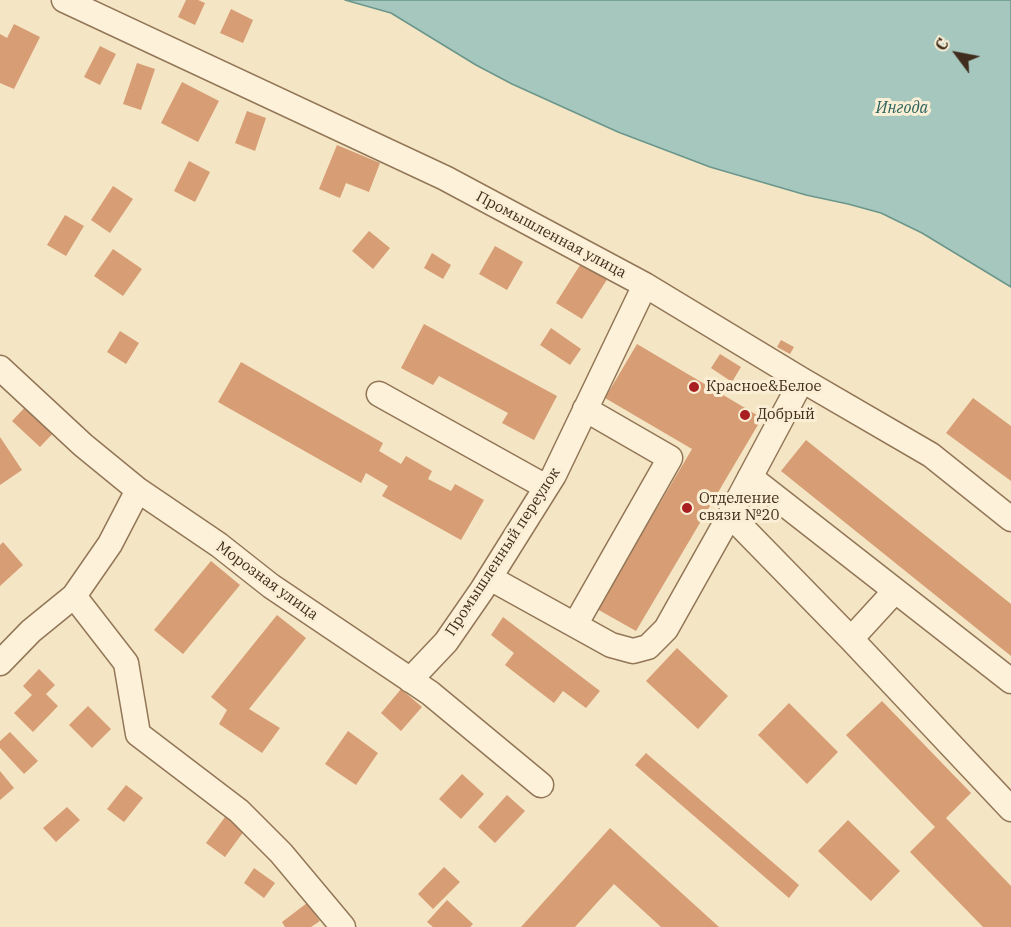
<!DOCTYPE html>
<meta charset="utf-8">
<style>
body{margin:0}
#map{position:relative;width:1011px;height:927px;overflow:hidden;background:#f4e5c4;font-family:"IBM Plex Serif",serif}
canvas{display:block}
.north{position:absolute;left:927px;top:24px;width:60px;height:60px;-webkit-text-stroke:4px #faefd5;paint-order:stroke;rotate:302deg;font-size:16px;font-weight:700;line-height:24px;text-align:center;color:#402d1d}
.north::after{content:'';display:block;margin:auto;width:21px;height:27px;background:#402d1d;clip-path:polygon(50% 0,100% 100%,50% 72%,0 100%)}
</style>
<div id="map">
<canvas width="1011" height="927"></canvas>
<div class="north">С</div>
</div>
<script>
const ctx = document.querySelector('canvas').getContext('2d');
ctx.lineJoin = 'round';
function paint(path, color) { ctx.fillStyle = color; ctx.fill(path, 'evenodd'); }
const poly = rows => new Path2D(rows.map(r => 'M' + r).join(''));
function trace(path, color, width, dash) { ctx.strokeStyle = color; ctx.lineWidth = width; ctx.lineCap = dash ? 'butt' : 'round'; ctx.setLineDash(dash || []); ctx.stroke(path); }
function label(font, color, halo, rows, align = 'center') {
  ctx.font = font + ' "IBM Plex Serif",serif'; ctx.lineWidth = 6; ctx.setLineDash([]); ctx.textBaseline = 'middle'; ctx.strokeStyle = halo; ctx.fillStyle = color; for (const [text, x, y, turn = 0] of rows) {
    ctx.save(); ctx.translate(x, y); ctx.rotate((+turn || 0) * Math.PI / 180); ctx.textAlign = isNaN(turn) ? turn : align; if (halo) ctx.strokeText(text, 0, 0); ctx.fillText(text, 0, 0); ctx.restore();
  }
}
const water = poly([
 [345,0,1011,0,1011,287,922,233,881,213,848,204,806,195,710,167,618,132,512,84,476,65,391,13,345,0]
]);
paint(water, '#a6c7bd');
trace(water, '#6b968b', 1.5);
paint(poly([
 [186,0,198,0,205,3,195,25,178,17],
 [231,9,253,20,243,43,220,33],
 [14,24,40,37,14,89,0,83,0,34,7,38],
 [100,46,116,54,100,85,84,77],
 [137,63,155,69,141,110,123,104],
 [182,82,219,101,198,142,161,123],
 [247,111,266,118,255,151,235,143],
 [337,145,380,163,369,192,346,183,340,198,319,189],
 [189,161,210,172,195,202,174,191],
 [113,186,133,199,110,233,91,220],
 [65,215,84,226,66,256,47,245],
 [369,231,390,248,373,269,352,251],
 [495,246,523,262,507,290,479,274],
 [113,249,142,269,123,296,94,276],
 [432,253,451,265,443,279,424,268],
 [582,262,608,278,582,319,556,303],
 [424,324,557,396,534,440,502,423,508,413,439,376,433,385,401,368],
 [551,328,581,349,570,365,540,345],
 [120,331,139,343,126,364,107,352],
 [781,340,794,347,790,354,777,347],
 [637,344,762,418,636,631,597,609,692,449,605,398],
 [720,354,741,367,732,382,711,368],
 [241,362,383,443,379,451,401,464,406,456,432,471,428,479,451,491,455,484,484,500,461,540,382,496,388,486,366,473,361,483,218,402],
 [973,398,1011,426,1011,481,946,433],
 [30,402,58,428,40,447,12,421],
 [0,437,22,470,0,485],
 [806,440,1011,604,1011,656,781,471],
 [3,542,23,565,0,586,0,545],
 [211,561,240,585,183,654,154,630],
 [277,615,306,638,249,709,280,728,262,753,219,724,227,710,211,697],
 [503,617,600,691,586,708,563,691,554,703,505,665,514,653,491,635],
 [677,648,728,696,698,729,646,681],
 [39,669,55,685,46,694,58,706,33,732,14,713,32,695,23,686],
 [401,689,422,707,401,731,381,713],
 [882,701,971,793,946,818,1011,886,1011,927,983,927,910,852,935,827,846,735],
 [789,703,838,752,807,784,758,735],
 [88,706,111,729,92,748,69,725],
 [348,731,378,753,356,785,325,764],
 [10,732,38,761,24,774,0,748,0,741],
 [646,753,799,885,789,898,635,765],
 [0,771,14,788,0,800],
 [462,774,484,794,461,819,439,799],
 [126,785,143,798,124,822,107,809],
 [507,795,525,811,495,843,478,827],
 [67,807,80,820,56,842,43,828],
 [225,817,244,831,225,857,206,843],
 [848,820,900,871,871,901,818,851],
 [610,828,719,927,661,927,614,884,575,927,521,927],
 [444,867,460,882,433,909,418,894],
 [254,868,275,883,264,898,244,883],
 [447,900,473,924,470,927,433,927,427,922],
 [307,903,320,921,311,927,285,927,282,922]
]), '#d79d75');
const minor = poly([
 [64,0,445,178,645,285,802,380,931,455,1011,519],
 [0,368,83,445,138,490,219,545,271,586,430,693,541,785],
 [802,380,730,515,851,639,1011,809],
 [379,394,546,487],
 [750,477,1011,681],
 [490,578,611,645,633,651,648,647,666,629,730,515],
 [74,596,126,663,138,734,239,811,281,853,343,927],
 [575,625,670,458,585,409],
 [851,639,895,591],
 [0,663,31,631,74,596,110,544,138,490],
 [410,680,446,642,482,590,554,475,645,285]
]);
trace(minor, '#927657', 27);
trace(minor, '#fdf2d9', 24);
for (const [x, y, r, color] of [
 [694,387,6,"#a91e21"],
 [745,415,6,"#a91e21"],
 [687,508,6,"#a91e21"]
]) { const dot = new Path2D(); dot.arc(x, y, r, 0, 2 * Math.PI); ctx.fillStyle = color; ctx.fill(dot); trace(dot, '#faefd5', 2); }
label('15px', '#402d1d', '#faefd5', [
 ["Промышленная улица",551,235,28],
 ["Промышленный переулок",503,552,-57],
 ["Морозная улица",267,581,36]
]);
label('15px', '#402d1d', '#faefd5', [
 ["Красное&Белое",706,387],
 ["Добрый",757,415],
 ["Отделение",699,499],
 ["связи №20",699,516]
], 'left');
label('italic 16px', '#2a615d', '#faefd5', [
 ["Ингода",902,108]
]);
</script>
